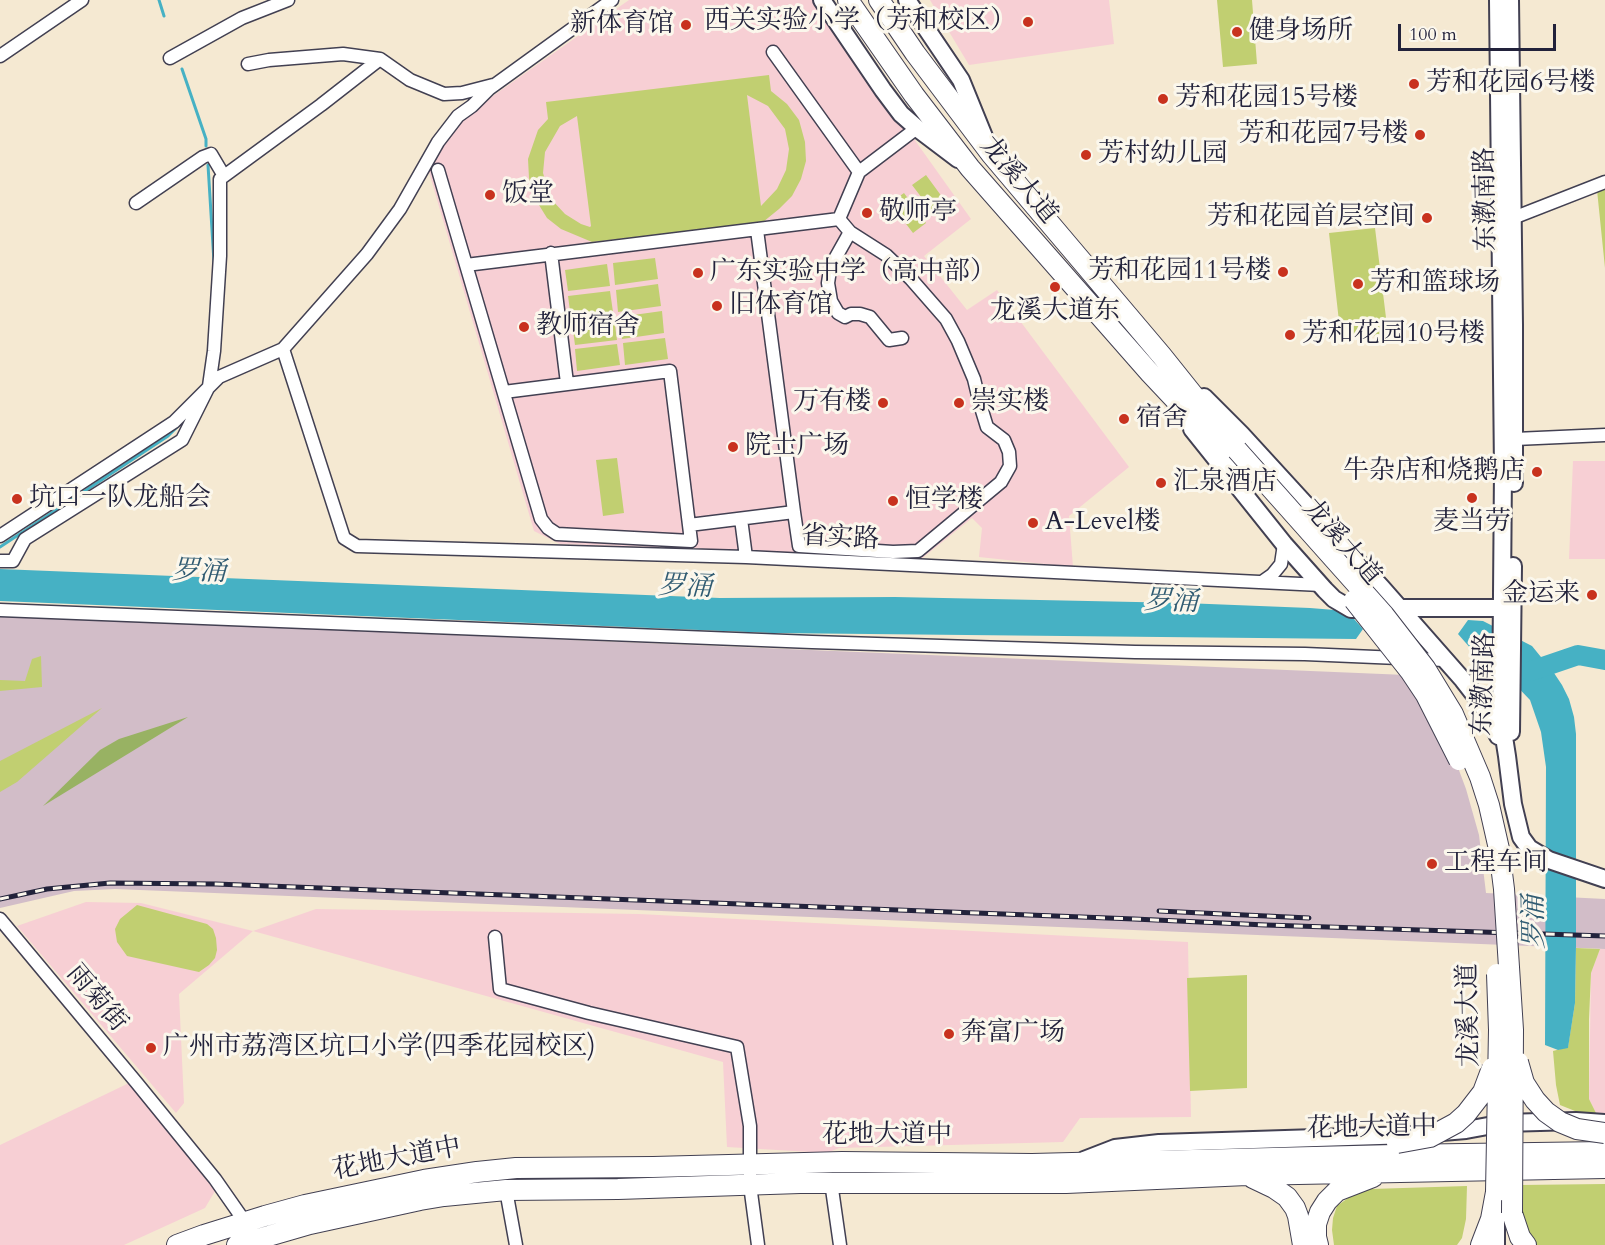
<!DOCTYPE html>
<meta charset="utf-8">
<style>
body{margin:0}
#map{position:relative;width:1605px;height:1245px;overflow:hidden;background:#f5e9d2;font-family:Cardo,serif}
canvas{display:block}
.scale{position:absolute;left:1398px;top:24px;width:158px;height:27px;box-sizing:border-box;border:3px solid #22223b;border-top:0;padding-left:8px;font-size:18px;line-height:21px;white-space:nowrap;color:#22223b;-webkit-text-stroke:4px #fbf7ec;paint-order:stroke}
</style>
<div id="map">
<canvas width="1605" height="1245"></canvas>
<div class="scale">100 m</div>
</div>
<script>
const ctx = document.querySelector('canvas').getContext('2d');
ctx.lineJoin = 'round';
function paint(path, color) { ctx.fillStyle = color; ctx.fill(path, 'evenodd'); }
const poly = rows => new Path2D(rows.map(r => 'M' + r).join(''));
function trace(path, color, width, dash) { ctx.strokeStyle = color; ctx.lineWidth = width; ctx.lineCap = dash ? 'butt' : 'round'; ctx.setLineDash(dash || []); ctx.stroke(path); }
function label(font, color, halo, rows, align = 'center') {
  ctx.font = font + ' Cardo,"Noto Serif SC",serif'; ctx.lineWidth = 6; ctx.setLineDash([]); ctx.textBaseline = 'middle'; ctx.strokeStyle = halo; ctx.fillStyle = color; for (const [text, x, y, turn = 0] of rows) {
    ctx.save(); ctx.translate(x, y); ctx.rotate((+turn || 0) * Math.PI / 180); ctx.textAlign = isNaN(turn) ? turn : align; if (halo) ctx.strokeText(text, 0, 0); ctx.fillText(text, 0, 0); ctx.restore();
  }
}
paint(poly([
 [629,0,815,0,971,219,924,256,967,310,997,290,1129,467,1069,516,1073,567,979,557,982,528,972,518,920,560,745,550,560,544,534,531,426,162,463,117],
 [930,0,1109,0,1114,44,969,65],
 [1573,461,1605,461,1605,559,1569,559],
 [86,902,141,903,253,931,316,909,639,914,1188,942,1191,1117,1080,1118,1063,1142,839,1148,827,1153,727,1147,723,1062,253,931,179,994,184,1103,176,1113,17,926],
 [1600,949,1605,949,1605,1115,1597,1115,1589,1099,1591,973],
 [129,1083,215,1191,205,1208,124,1245,0,1245,0,1145]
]), '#f7cfd4');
paint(poly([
 [0,616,1406,675,1454,757,1466,789,1479,835,1486,893,1605,899,1605,949,115,889,74,891,0,908]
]), '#d2bdc8');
paint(poly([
 [1217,0,1252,0,1257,64,1223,67],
 [769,75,771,91,787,104,799,120,805,142,806,161,801,179,792,196,779,209,763,222,592,242,561,229,547,218,534,197,529,178,528,159,538,130,548,119,546,102],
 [747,95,768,106,785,129,789,149,786,170,777,189,761,206],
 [577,116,591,226,590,227,581,224,565,214,551,199,543,173,545,152,560,126],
 [926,175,948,205,935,215,912,185],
 [1605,188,1605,268,1597,190],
 [904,193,926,223,913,233,890,203],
 [1375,228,1388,334,1341,339,1329,233],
 [655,258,658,279,615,285,613,263],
 [607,264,610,286,568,291,565,270],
 [658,284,661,306,618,312,616,290],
 [610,291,613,312,571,318,568,296],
 [662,311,664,333,622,339,619,317],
 [614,318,617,340,575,345,572,323],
 [665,338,668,359,625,365,623,343],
 [617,344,620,365,577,371,575,349],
 [617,458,624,513,603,516,596,460],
 [41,656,42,687,0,691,0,680,25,681,32,659],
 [102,708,17,782,0,792,0,761],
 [137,905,207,924,213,929,216,938,217,950,215,958,209,965,199,972,127,956,117,942,115,929,120,919],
 [1576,948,1600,949,1591,973,1589,1019,1589,1099,1597,1115,1575,1111,1560,1105,1556,1085,1553,1051,1568,1047,1575,1003],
 [1247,975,1247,1088,1190,1091,1187,978],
 [1605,1184,1605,1245,1537,1245,1526,1227,1520,1207,1520,1185],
 [1467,1186,1466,1219,1462,1238,1457,1245,1334,1245,1332,1230,1333,1218,1337,1206,1355,1193,1371,1189]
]), '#c1cf71');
paint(poly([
 [188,717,43,806,100,750,119,739]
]), '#98b263');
paint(poly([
 [0,569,720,598,895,597,1184,603,1310,608,1347,611,1363,629,1356,639,772,633,0,601],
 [1468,620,1483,621,1532,646,1554,673,1562,685,1569,699,1574,717,1576,734,1576,945,1575,1003,1568,1048,1558,1050,1545,1045,1546,767,1541,732,1530,700,1485,653,1472,650,1458,634]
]), '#46b1c4');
trace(poly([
 [159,0,164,16],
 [182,69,206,139,206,146],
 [208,165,214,262],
 [0,547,168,436,179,425]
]), '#46b1c4', 3);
trace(poly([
 [1531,671,1578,655,1605,660]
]), '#46b1c4', 20);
const street = poly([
 [773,52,859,172],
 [0,56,82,0],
 [170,58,242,18,288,0],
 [248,64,269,60,343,54,380,59,410,80,444,94,462,93,493,85],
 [438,170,541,519,548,528,557,534,691,541,689,525],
 [136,203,203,157,211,154,224,176],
 [1513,218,1605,182],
 [850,232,836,257,830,270,828,283,831,301,838,313,845,317,851,314,860,314,870,317,889,340,902,338],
 [551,253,567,383],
 [466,265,839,219,859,172,917,128],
 [283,349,344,538,357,546,746,557,1321,585],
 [504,392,670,371,689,525,794,512,757,230],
 [1515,439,1605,435],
 [794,512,799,546,893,552,918,551,1001,482,1010,466,1009,452,1004,440,987,427,980,404,974,379,958,341,946,319,911,279,886,255,850,232,839,219],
 [741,519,746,557],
 [0,536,174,422,219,377,283,349,367,254,400,209,438,142,458,116,472,106,489,89,612,0],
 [0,561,13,561,25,539,182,440,209,386,214,351,220,256,220,179,321,105,380,59],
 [1262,582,1272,575,1281,564,1284,544],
 [0,610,812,642,1135,652,1305,654,1445,660],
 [0,919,136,1082,215,1179,245,1222],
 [495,937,500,989,589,1013,737,1047,750,1126,750,1185,758,1245],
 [831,1182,840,1245],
 [506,1190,516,1245]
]);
const secondary = poly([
 [822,0,883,90,901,114,917,128,958,159],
 [907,0,961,80,985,139],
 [1498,0,1503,470,1501,718,1507,756,1513,804,1521,837,1529,848,1549,860,1605,879],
 [1510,0,1514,324,1514,483],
 [1204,397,1241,434,1382,588,1463,680,1477,698,1490,718,1498,736],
 [1192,429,1284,544,1325,590,1334,599,1351,609,1369,609],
 [1395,608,1501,608,1509,605],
 [1511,732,1513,566],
 [1442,1132,1466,1130,1504,1123,1576,1121,1605,1123],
 [1084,1160,1115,1148,1159,1143,1411,1135],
 [1496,1211,1496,1245]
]);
const primary = poly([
 [848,0,914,95,970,168,1150,373,1230,458],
 [879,0,915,53,991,154,1162,356,1230,441],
 [1253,1178,1274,1188,1287,1197,1295,1208,1298,1216,1303,1245],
 [1512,1213,1520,1237,1526,1245],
 [177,1245,204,1235,265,1216,305,1205,424,1180,477,1172,516,1168,653,1167,842,1162,1032,1164,1394,1155,1605,1152],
 [237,1245,310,1224,420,1200,444,1196,506,1190,618,1189,800,1183,1066,1183,1247,1175,1605,1168],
 [1318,1245,1316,1237,1316,1224,1320,1212,1327,1201,1337,1191,1373,1177],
 [1481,1245,1491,1219,1496,1192]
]);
trace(street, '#424052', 15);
trace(secondary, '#424052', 20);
trace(primary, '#424052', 22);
trace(street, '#fff', 12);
trace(secondary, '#fff', 16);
trace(primary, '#fff', 20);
const rail = poly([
 [0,899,47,889,110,883,216,884,1134,919,1266,925,1605,936],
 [1159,911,1309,918]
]);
trace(rail, '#22223b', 5);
trace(rail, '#fbf7ec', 3, [9]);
const primaryBridge = poly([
 [1237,450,1384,615,1425,668,1453,714,1480,777,1489,805,1499,849,1504,889,1513,1030,1512,1213],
 [1354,600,1410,671,1426,695,1459,760],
 [1518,1062,1524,1083,1535,1100,1546,1112,1560,1122,1577,1129,1605,1133],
 [1397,1143,1430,1137,1456,1123,1466,1114,1483,1092,1492,1068],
 [1496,1192,1499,1030,1497,974]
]);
trace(primaryBridge, '#424052', 22, []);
trace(primaryBridge, '#fff', 20);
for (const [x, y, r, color] of [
 [1028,22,6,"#c8321e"],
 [686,25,6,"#c8321e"],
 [1237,32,6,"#c8321e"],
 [1414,84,6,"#c8321e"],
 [1163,99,6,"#c8321e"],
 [1420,135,6,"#c8321e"],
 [1086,155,6,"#c8321e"],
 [490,195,6,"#c8321e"],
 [867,213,6,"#c8321e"],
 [1427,218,6,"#c8321e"],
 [1283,272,6,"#c8321e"],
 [698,273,6,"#c8321e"],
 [1358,284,6,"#c8321e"],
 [1055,287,6,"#c8321e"],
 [717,306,6,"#c8321e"],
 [524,327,6,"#c8321e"],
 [1290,335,6,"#c8321e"],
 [883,403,6,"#c8321e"],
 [959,403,6,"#c8321e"],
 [1124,419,6,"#c8321e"],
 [733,447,6,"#c8321e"],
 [1537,472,6,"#c8321e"],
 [1161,483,6,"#c8321e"],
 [1472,498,6,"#c8321e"],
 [17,499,6,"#c8321e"],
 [893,501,6,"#c8321e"],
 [1033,523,6,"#c8321e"],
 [1592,595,6,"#c8321e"],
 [1432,864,6,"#c8321e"],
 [949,1034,6,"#c8321e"],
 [151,1048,6,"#c8321e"]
]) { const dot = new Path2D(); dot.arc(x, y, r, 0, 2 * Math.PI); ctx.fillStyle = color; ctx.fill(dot); trace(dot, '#fbf7ec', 2); }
label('26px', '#22223b', '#fbf7ec', [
 ["西关实验小学（芳和校区）",1016,22,"right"],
 ["新体育馆",674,25,"right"],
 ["健身场所",1249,32],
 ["芳和花园6号楼",1426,84],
 ["芳和花园15号楼",1175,99],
 ["芳和花园7号楼",1408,135,"right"],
 ["芳村幼儿园",1098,155],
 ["饭堂",502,195],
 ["敬师亭",879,213],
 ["芳和花园首层空间",1415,218,"right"],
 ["芳和花园11号楼",1271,272,"right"],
 ["广东实验中学（高中部）",710,273],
 ["芳和篮球场",1370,284],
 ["旧体育馆",729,306],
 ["龙溪大道东",1055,312,"center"],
 ["教师宿舍",536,327],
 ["芳和花园10号楼",1302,335],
 ["万有楼",871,403,"right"],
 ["崇实楼",971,403],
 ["宿舍",1136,419],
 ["院士广场",745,447],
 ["牛杂店和烧鹅店",1525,472,"right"],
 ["汇泉酒店",1173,483],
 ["坑口一队龙船会",29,499],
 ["恒学楼",905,501],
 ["A-Level楼",1045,523],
 ["麦当劳",1472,523,"center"],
 ["金运来",1580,595,"right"],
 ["工程车间",1444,864],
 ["奔富广场",961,1034],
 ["广州市荔湾区坑口小学(四季花园校区)",163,1048]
], 'left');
label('26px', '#22223b', '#fbf7ec', [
 ["龙溪大道",1018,181,50],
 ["东漖南路",1487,199,-91],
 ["省实路",840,539,3],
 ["龙溪大道",1341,543,49],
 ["东漖南路",1485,684,-88],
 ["雨菊街",96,999,50],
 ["龙溪大道",1470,1015,-91],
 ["花地大道中",1372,1129,-1],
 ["花地大道中",887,1136],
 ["花地大道中",397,1160,-11]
]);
label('italic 27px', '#305b72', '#fbf7ec', [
 ["罗涌",199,573,2],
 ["罗涌",685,588,2],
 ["罗涌",1171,603,2],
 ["罗涌",1536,922,-91]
]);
</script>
